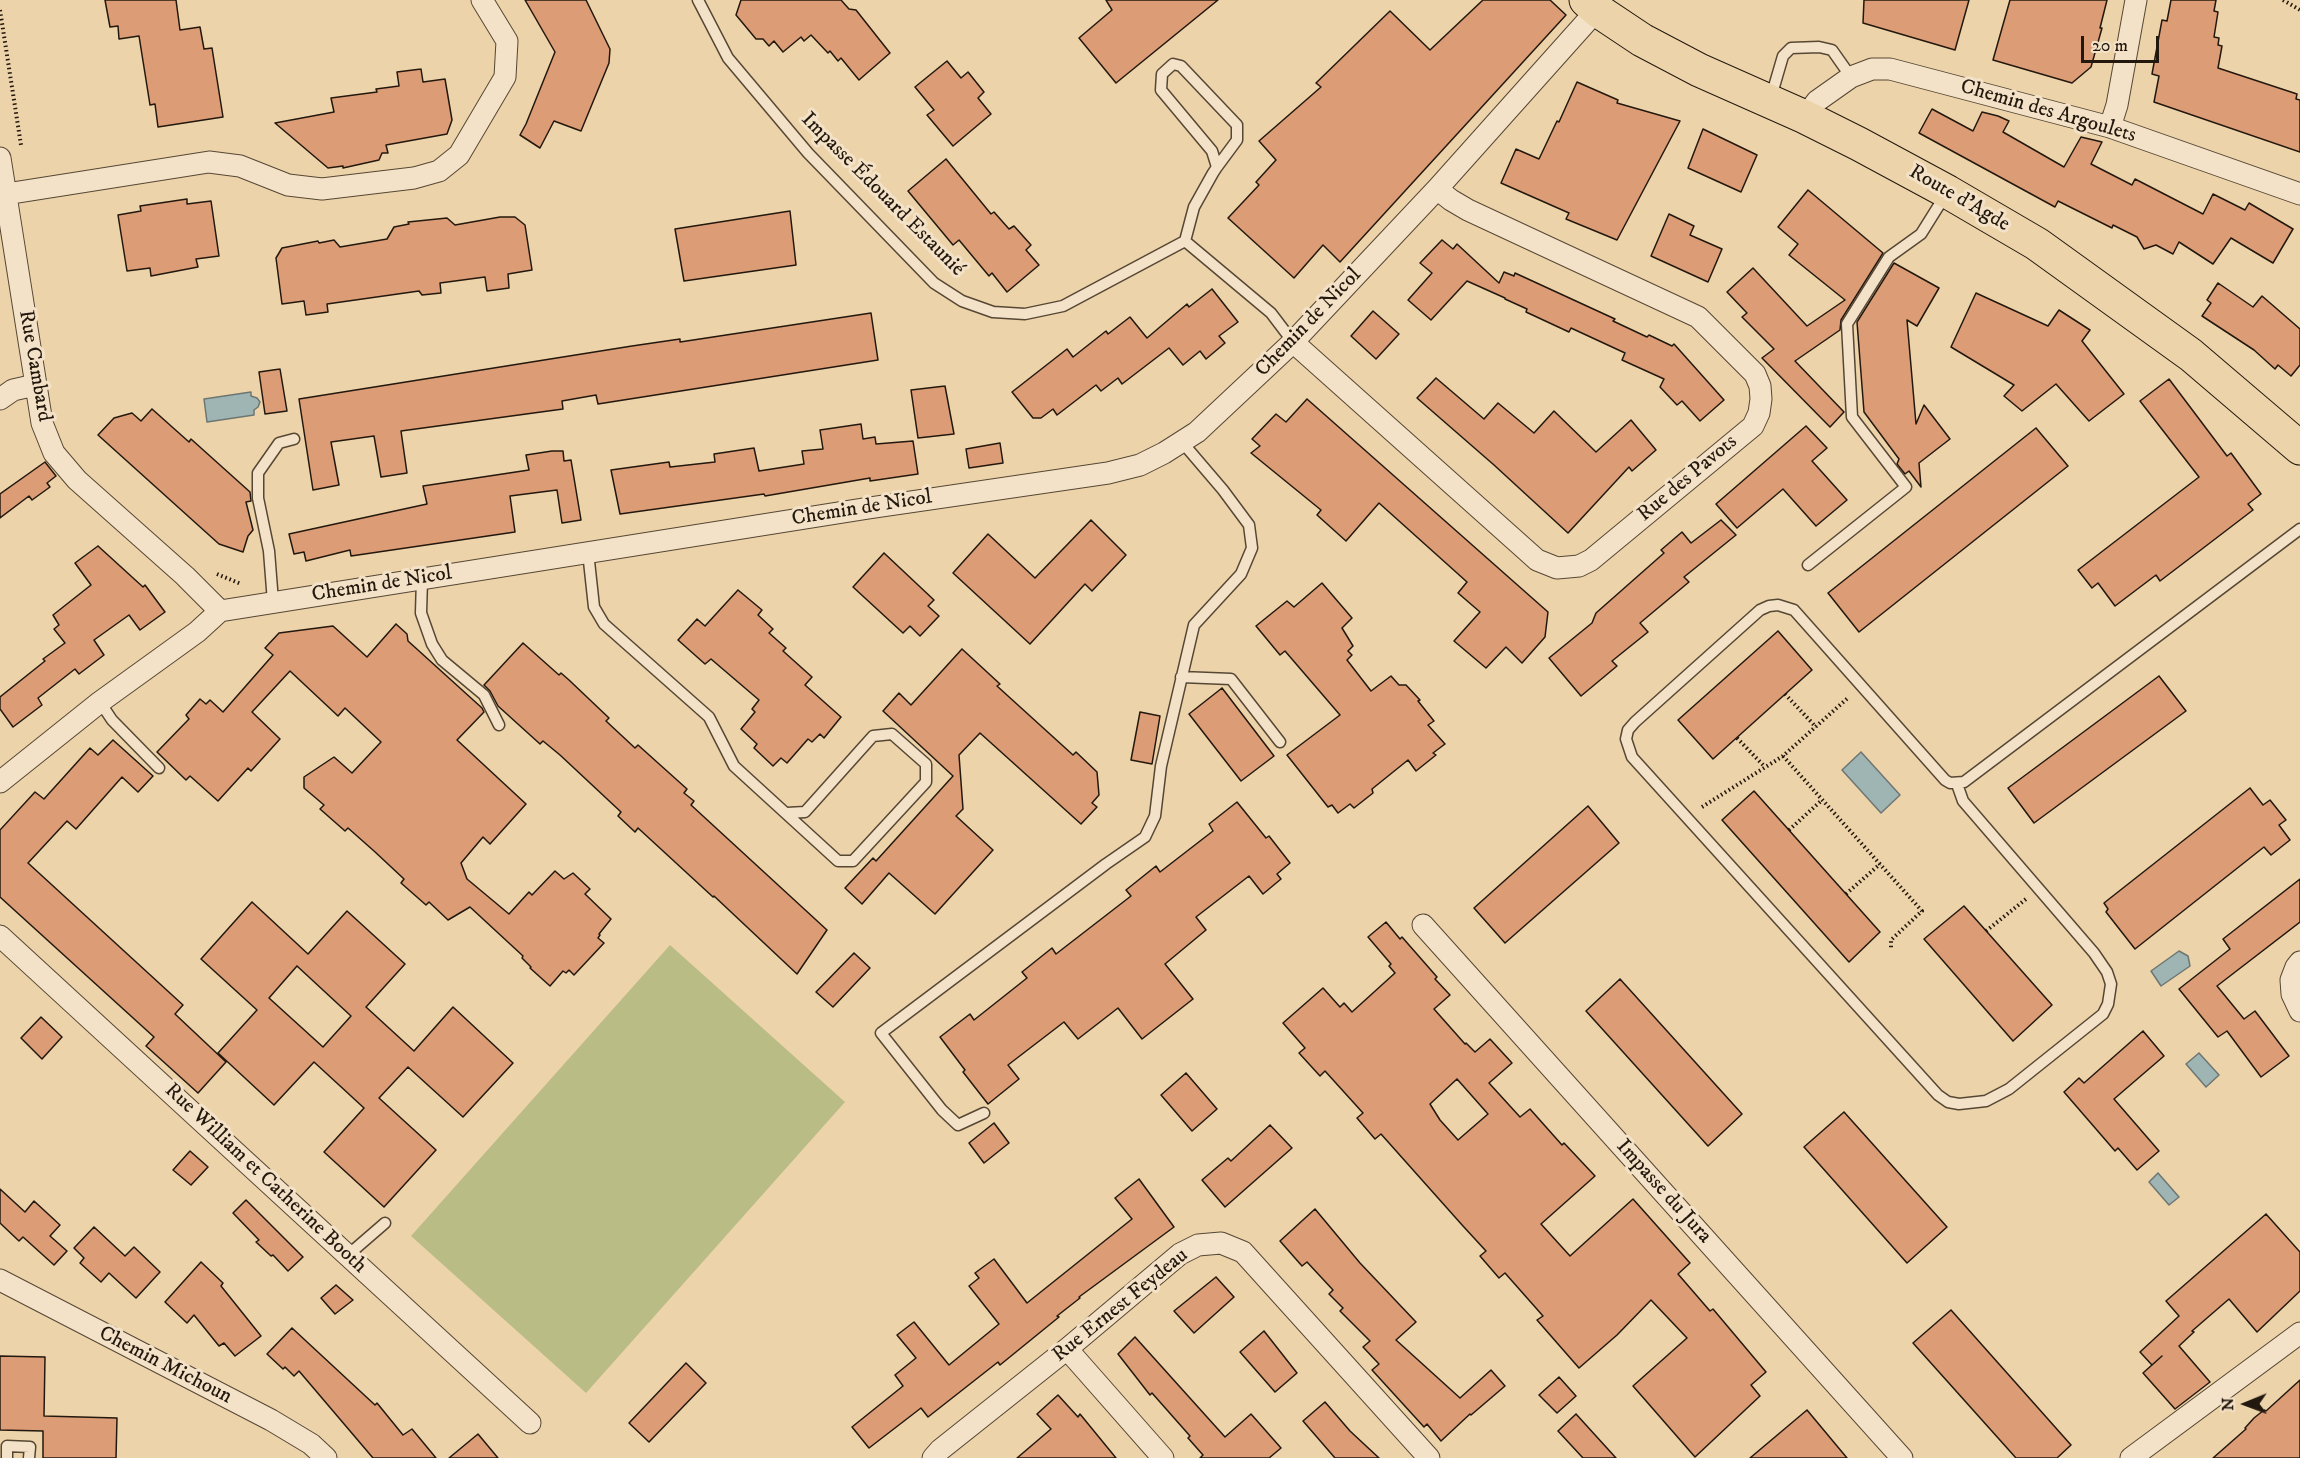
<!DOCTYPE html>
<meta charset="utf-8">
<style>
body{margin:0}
#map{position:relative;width:2300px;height:1458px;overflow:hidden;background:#edd3a9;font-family:"IM FELL DW Pica",serif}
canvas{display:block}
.north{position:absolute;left:2216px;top:1374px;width:60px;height:60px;-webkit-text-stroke:4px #f3e2c7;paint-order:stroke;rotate:269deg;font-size:16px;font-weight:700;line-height:24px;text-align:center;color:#23180e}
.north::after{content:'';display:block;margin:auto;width:21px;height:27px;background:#23180e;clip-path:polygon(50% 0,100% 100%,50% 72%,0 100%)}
.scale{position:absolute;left:2081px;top:36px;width:78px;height:27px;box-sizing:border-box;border:3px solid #23180e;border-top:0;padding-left:8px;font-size:18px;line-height:21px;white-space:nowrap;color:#23180e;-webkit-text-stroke:4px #f3e2c7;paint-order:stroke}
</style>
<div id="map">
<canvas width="2300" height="1458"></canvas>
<div class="north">N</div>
<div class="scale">20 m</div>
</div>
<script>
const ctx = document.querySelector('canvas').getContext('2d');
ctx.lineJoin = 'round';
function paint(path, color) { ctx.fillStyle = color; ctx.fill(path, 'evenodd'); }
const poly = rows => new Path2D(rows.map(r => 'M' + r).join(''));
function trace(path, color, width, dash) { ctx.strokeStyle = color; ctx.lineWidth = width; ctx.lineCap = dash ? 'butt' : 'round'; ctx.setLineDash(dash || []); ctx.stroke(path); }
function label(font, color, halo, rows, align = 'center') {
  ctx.font = font + ' "IM FELL DW Pica",serif'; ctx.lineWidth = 6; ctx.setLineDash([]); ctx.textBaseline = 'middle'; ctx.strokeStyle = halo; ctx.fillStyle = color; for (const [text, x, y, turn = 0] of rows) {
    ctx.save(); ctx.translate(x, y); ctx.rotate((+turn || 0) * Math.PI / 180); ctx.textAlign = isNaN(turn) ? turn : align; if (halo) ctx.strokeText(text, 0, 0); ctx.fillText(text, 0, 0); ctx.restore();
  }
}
paint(poly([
 [670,945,845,1102,586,1393,411,1236]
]), '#babc86');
const water = poly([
 [251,392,251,396,257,398,260,402,258,407,254,410,254,415,207,422,204,399,251,392],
 [1861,752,1900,795,1881,813,1842,770,1861,752],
 [2179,951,2188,956,2190,966,2161,986,2151,971,2179,951],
 [2199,1053,2219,1075,2206,1087,2186,1064,2199,1053],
 [2158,1173,2179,1197,2169,1205,2149,1182,2158,1173]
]);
paint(water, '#9eb5b4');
trace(water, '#6d7672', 1.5);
const building = poly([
 [105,0,176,0,180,30,200,27,204,49,212,48,223,117,158,127,155,104,150,105,139,36,119,39,118,26,110,27,105,0],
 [525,0,586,0,610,49,609,63,581,131,554,121,540,148,520,135,526,124,555,52,525,0],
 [741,0,841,0,849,9,856,10,890,53,859,80,841,58,838,61,830,51,828,53,811,35,804,41,801,37,783,52,774,41,769,46,763,39,756,39,736,15,741,0],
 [1106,0,1218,0,1116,83,1079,38,1112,10,1106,0],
 [1483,0,1550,0,1566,15,1340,262,1323,245,1294,278,1228,218,1259,185,1256,182,1276,160,1259,141,1321,87,1316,83,1390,11,1430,50,1483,0],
 [1864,0,1969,0,1955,50,1863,23,1864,0],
 [2010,0,2107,0,2100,28,2102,28,2091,67,2072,83,1993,60,2010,0],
 [2171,0,2216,0,2214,11,2218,12,2214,37,2219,38,2218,45,2222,46,2218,68,2297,94,2296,99,2300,100,2300,152,2154,102,2159,76,2152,74,2162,20,2167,21,2171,0],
 [947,61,961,78,968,72,984,92,978,98,991,114,953,146,927,115,934,110,915,87,947,61],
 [421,69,423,82,445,79,452,120,447,134,386,145,388,153,382,153,379,160,343,168,343,166,328,168,275,123,334,112,331,98,377,92,376,89,399,86,397,72,421,69],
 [1577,82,1618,100,1617,103,1680,121,1617,240,1566,219,1569,213,1501,183,1516,149,1539,159,1557,121,1559,122,1577,82],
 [1932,109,1973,131,1982,112,1998,116,2009,121,2003,132,2064,167,2081,137,2102,142,2091,164,2132,185,2135,179,2203,214,2213,194,2245,210,2249,203,2293,229,2273,263,2231,238,2213,264,2179,242,2173,254,2156,245,2144,249,2137,237,2113,225,2112,228,2058,201,2055,207,1919,133,1932,109],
 [1703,129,1757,155,1741,192,1688,168,1703,129],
 [946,159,991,214,994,212,1009,229,1014,226,1031,245,1026,250,1039,265,1007,292,992,273,989,276,959,240,953,245,908,191,946,159],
 [1808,190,1883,253,1841,320,1840,330,1795,361,1844,412,1830,427,1762,358,1774,349,1742,317,1747,313,1727,292,1753,268,1807,326,1845,300,1789,255,1798,244,1778,227,1808,190],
 [187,199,187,204,211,201,219,256,196,259,198,267,151,276,150,268,127,271,118,215,141,211,140,206,187,199],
 [790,211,796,265,684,281,675,229,790,211],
 [1669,214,1694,226,1690,235,1722,249,1708,282,1651,256,1669,214],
 [500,217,515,217,525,225,532,270,508,274,509,288,487,291,485,277,440,283,441,293,422,295,419,291,327,304,328,312,306,315,304,301,282,304,276,258,282,248,318,241,319,243,334,240,340,247,387,239,394,227,409,224,408,222,447,218,455,225,500,217],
 [1442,240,1453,249,1457,244,1499,283,1504,272,1514,276,1515,273,1615,319,1613,321,1647,337,1649,335,1672,346,1674,344,1724,400,1700,421,1682,401,1677,405,1660,387,1664,379,1622,360,1625,353,1571,328,1569,332,1526,312,1527,309,1505,299,1505,298,1467,281,1431,320,1408,300,1432,273,1420,263,1442,240],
 [1894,263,1939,288,1917,326,1907,320,1916,424,1924,405,1950,439,1919,463,1921,487,1909,471,1905,474,1897,464,1899,459,1864,412,1857,322,1894,263],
 [2218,283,2253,307,2262,296,2300,329,2300,365,2291,376,2278,365,2275,369,2254,350,2202,316,2211,303,2207,300,2218,283],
 [1212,289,1238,322,1219,336,1225,343,1206,359,1200,351,1183,365,1169,348,1122,384,1118,378,1101,391,1096,385,1057,415,1053,409,1041,418,1033,418,1012,392,1067,349,1073,357,1106,331,1108,334,1130,317,1147,338,1187,304,1189,307,1212,289],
 [1976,293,2048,326,2059,310,2090,330,2082,341,2124,394,2089,421,2056,384,2022,411,2004,396,2014,385,1951,347,1976,293],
 [1373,311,1399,334,1376,359,1351,336,1373,311],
 [871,313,878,360,598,404,596,395,562,401,563,409,401,431,407,473,381,477,374,436,331,442,339,485,313,490,299,399,632,346,680,339,680,342,871,313],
 [280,369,287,411,265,414,259,372,280,369],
 [1436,378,1484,419,1498,403,1534,433,1554,411,1596,452,1631,420,1656,450,1632,471,1629,467,1568,533,1494,465,1417,398,1436,378],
 [2169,379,2227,456,2231,453,2261,494,2248,504,2253,510,2202,549,2160,581,2156,575,2115,606,2098,583,2092,588,2078,570,2199,477,2140,401,2169,379],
 [945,386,954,434,918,438,911,390,945,386],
 [1307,399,1548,612,1545,637,1522,663,1506,647,1486,668,1454,641,1480,612,1458,593,1467,582,1379,503,1346,541,1317,515,1321,510,1251,453,1260,446,1252,439,1276,414,1286,422,1307,399],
 [152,409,189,442,191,439,250,492,251,501,246,502,253,530,248,536,243,552,219,544,98,435,114,418,132,413,141,421,152,409],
 [861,424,863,439,875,437,876,444,913,441,918,474,870,481,870,478,765,496,764,494,620,514,611,470,669,462,670,467,715,462,714,454,754,448,759,471,804,464,802,451,823,449,820,430,861,424],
 [1806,426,1827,448,1812,461,1847,500,1816,526,1783,489,1737,528,1716,504,1806,426],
 [2036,428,2068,466,1859,632,1828,593,2036,428],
 [1000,443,1003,463,969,468,966,449,1000,443],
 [552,451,563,451,564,461,571,460,581,520,562,523,557,490,510,496,515,532,351,556,350,550,306,561,304,552,294,554,289,534,427,504,423,486,529,470,526,455,552,451],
 [45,462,56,476,47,483,50,487,32,500,29,496,0,518,0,494,45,462],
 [1091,520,1126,555,1092,591,1085,584,1030,644,953,573,988,534,1035,578,1091,520],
 [1721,520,1736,535,1684,577,1689,582,1640,623,1648,632,1612,661,1617,666,1581,696,1549,658,1592,623,1596,613,1664,553,1661,550,1682,532,1691,543,1721,520],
 [98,546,143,587,145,585,165,612,140,630,129,615,94,640,104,655,79,674,75,669,38,698,42,705,13,727,0,709,0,697,45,661,43,659,65,643,54,629,59,625,53,615,91,585,75,563,98,546],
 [884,553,934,600,928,606,939,616,920,636,910,626,903,633,853,587,884,553],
 [1322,583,1352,618,1342,628,1353,646,1348,651,1352,655,1347,660,1371,691,1391,676,1399,685,1406,685,1420,700,1418,701,1434,721,1428,725,1445,744,1433,753,1436,755,1416,771,1408,760,1372,789,1373,793,1354,808,1350,804,1338,813,1332,805,1328,807,1287,755,1340,715,1285,651,1280,655,1256,626,1287,601,1294,607,1322,583],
 [738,590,762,610,758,615,773,629,769,633,786,648,783,651,812,677,805,685,841,717,824,738,820,734,812,742,808,739,787,763,781,758,773,766,754,748,757,744,741,729,755,712,752,709,759,700,711,659,705,664,678,640,697,619,705,626,738,590],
 [396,624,407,634,408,641,482,708,484,712,457,740,526,804,490,844,483,837,461,863,467,879,509,914,529,892,532,895,555,871,564,879,573,873,590,889,585,894,611,919,599,934,600,935,598,938,604,943,574,975,569,970,566,973,563,971,550,986,530,968,531,967,522,958,523,956,470,907,448,920,429,902,426,905,401,883,404,879,374,851,348,828,345,831,320,809,324,805,304,788,304,777,334,757,352,773,381,742,345,708,338,716,290,671,252,712,280,739,251,771,248,768,218,801,190,776,186,780,157,752,189,719,186,715,200,699,206,704,210,700,223,712,273,655,265,648,279,633,333,626,367,657,396,624],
 [1778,631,1812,670,1713,759,1678,720,1778,631],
 [523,643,559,675,561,673,569,680,609,718,606,721,635,748,638,745,687,789,684,793,694,801,691,805,827,930,797,974,714,896,713,897,638,828,635,832,618,816,621,812,560,755,543,741,540,744,498,706,490,691,484,685,523,643],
 [962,649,1000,684,997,686,1073,755,1076,752,1097,772,1099,795,1092,803,1097,807,1081,824,980,733,959,755,963,809,956,816,993,850,935,914,889,873,862,904,845,888,873,858,876,861,953,776,883,711,899,693,911,705,962,649],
 [2159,676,2186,711,2034,823,2008,788,2159,676],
 [1222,688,1274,756,1241,781,1189,714,1222,688],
 [1140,712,1160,716,1152,764,1131,760,1140,712],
 [113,740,153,776,138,792,122,777,76,829,67,821,28,863,183,1005,175,1014,226,1062,198,1093,146,1046,154,1037,0,897,0,830,35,792,44,799,90,748,98,755,113,740],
 [2250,788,2263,805,2270,800,2286,820,2279,825,2290,840,2271,855,2264,847,2135,949,2106,912,2108,909,2104,903,2250,788],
 [1754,791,1880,932,1849,962,1722,820,1754,791],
 [1237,802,1266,838,1269,836,1290,863,1277,874,1281,879,1263,894,1249,876,1196,917,1206,930,1165,964,1193,999,1142,1039,1118,1008,1078,1039,1064,1022,1008,1065,1019,1079,988,1104,963,1072,965,1070,940,1037,970,1014,974,1020,1027,978,1022,972,1052,948,1056,954,1131,896,1126,890,1156,866,1160,872,1213,831,1209,824,1237,802],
 [1588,806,1619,843,1505,943,1474,908,1588,806],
 [2300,879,2300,922,2217,986,2244,1019,2255,1011,2289,1056,2261,1077,2227,1031,2218,1037,2179,989,2230,949,2223,939,2300,879],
 [252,902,308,954,347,911,405,964,366,1007,414,1051,453,1007,513,1063,463,1117,408,1067,379,1098,436,1150,384,1207,324,1152,364,1108,314,1062,274,1105,218,1053,257,1010,201,959,252,902],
 [297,966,351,1016,323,1047,269,998,297,966],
 [1964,906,2052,1005,2013,1041,1924,939,1964,906],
 [1386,922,1400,939,1402,937,1437,977,1435,979,1450,995,1434,1009,1465,1044,1466,1043,1475,1052,1490,1039,1512,1063,1489,1083,1520,1117,1530,1109,1562,1145,1564,1143,1595,1176,1541,1224,1570,1256,1633,1199,1690,1263,1678,1274,1710,1311,1713,1309,1766,1372,1751,1385,1760,1396,1695,1457,1633,1386,1687,1338,1651,1300,1617,1335,1579,1368,1537,1320,1543,1316,1505,1273,1499,1278,1480,1256,1486,1251,1463,1226,1381,1134,1375,1139,1357,1118,1363,1113,1325,1071,1320,1076,1299,1053,1305,1048,1283,1023,1323,988,1340,1007,1344,1003,1352,1012,1395,973,1389,966,1391,964,1368,937,1386,922],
 [1457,1079,1488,1114,1458,1140,1440,1120,1430,1104,1457,1079],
 [854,953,870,968,833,1007,816,992,854,953],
 [1620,979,1742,1114,1708,1146,1586,1011,1620,979],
 [41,1017,62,1037,42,1059,21,1038,41,1017],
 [2143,1031,2164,1056,2114,1099,2159,1151,2137,1170,2118,1148,2115,1151,2064,1092,2079,1078,2084,1083,2143,1031],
 [1186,1073,1217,1109,1192,1131,1161,1095,1186,1073],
 [1844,1112,1947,1227,1907,1263,1804,1147,1844,1112],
 [994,1123,1009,1143,984,1163,969,1143,994,1123],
 [1270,1125,1292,1148,1225,1207,1202,1180,1228,1158,1231,1161,1270,1125],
 [190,1151,208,1167,191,1185,173,1170,190,1151],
 [1139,1179,1174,1227,1079,1297,1080,1298,1057,1316,1059,1317,1000,1365,998,1362,928,1417,921,1408,869,1448,852,1427,903,1386,895,1375,916,1358,897,1335,914,1322,949,1365,999,1324,969,1286,979,1278,975,1273,994,1259,1027,1303,1132,1219,1115,1198,1139,1179],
 [0,1189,25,1212,34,1201,60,1225,50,1236,67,1251,54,1265,23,1237,19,1241,0,1223,0,1189],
 [246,1200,303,1257,288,1271,273,1255,271,1256,256,1242,259,1240,233,1213,246,1200],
 [1315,1209,1360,1263,1416,1322,1396,1340,1460,1398,1491,1370,1505,1386,1471,1415,1470,1414,1441,1441,1427,1424,1424,1427,1372,1370,1379,1364,1363,1347,1370,1341,1340,1311,1343,1308,1329,1294,1333,1290,1307,1262,1302,1266,1280,1241,1315,1209],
 [2266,1214,2300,1252,2300,1291,2257,1332,2229,1299,2192,1331,2194,1332,2179,1346,2210,1382,2175,1409,2143,1373,2162,1356,2152,1365,2140,1352,2179,1316,2166,1301,2266,1214],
 [94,1227,125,1256,134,1247,160,1272,136,1298,109,1273,101,1282,80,1263,84,1258,74,1248,94,1227],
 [201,1262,223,1283,221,1286,261,1336,235,1356,224,1343,219,1346,194,1315,187,1323,165,1302,201,1262],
 [1216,1277,1234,1297,1194,1333,1174,1311,1216,1277],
 [336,1285,353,1300,335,1314,321,1298,336,1285],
 [1951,1310,2071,1445,2057,1458,2016,1458,1913,1343,1951,1310],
 [292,1328,375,1405,377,1403,403,1435,412,1429,436,1458,373,1458,299,1371,294,1376,285,1367,283,1369,267,1354,292,1328],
 [1264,1331,1297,1373,1275,1392,1240,1352,1264,1331],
 [1135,1337,1225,1437,1251,1414,1281,1448,1269,1458,1200,1458,1203,1455,1188,1438,1190,1436,1152,1393,1150,1395,1118,1354,1135,1337],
 [0,1356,45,1357,44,1416,117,1418,116,1458,43,1458,43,1431,0,1430,0,1356],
 [686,1363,706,1383,649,1442,629,1423,686,1363],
 [1559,1377,1576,1396,1557,1413,1539,1395,1559,1377],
 [2300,1380,2300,1458,2213,1458,2246,1429,2245,1428,2254,1418,2264,1410,2266,1411,2300,1380],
 [1058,1395,1078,1417,1080,1414,1116,1458,1017,1458,1051,1429,1037,1414,1058,1395],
 [1325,1402,1350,1431,1379,1458,1335,1458,1303,1421,1325,1402],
 [1807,1410,1847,1458,1750,1458,1807,1410],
 [1576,1414,1616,1458,1583,1458,1558,1431,1576,1414],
 [478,1434,498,1458,449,1458,478,1434]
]);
paint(building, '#db9c76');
trace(building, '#23180e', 1.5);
const lane = poly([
 [698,0,728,58,808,153,934,283,962,301,993,312,1025,314,1063,306,1185,241,1271,313,1293,342],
 [1771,97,1783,56,1791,48,1819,47,1832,50,1851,77],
 [1185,241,1194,207,1213,173,1217,167,1237,140,1237,125,1181,66,1173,64,1162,74,1161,90,1212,151,1217,167],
 [588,552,594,607,604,624,709,717,734,766,838,861,853,861,926,782,926,764,892,734,873,736,805,812,787,813],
 [1808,565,1906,487,1852,417,1847,324,1889,257,1921,234,1946,194],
 [422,579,421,613,432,644,442,660,484,695,499,725],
 [273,602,269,551,258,498,258,473,279,443,294,439],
 [1181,677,1231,679,1280,742],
 [100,702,112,720,159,768],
 [1957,784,1963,801,2094,953,2107,972,2111,984,2108,1004,2103,1014,2009,1089,1986,1101,1959,1104,1948,1102,1938,1095,1632,757,1626,739,1628,730,1635,722,1760,610,1769,606,1778,605,1794,610,1945,780,1950,783,1964,782,2300,529],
 [984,1113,958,1125,942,1110,881,1033,1106,864,1145,837,1155,816,1161,766,1194,625,1241,574,1252,548,1249,525,1223,490,1182,442],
 [348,1255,385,1223],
 [7,1458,7,1446,30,1447,29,1458]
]);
const street = poly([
 [1805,117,1817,101,1851,77,1872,69,1890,69,2110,127,2300,194],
 [2110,127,2117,105,2136,0],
 [0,158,42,423,54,453,77,480,185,576,220,611],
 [6,194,209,162,240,166,288,185,322,189,414,178,439,171,459,155,505,77,507,41,482,0],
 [1293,342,1527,551,1537,560,1557,568,1579,566,1591,560,1753,426,1759,413,1761,399,1760,386,1755,374,1698,317,1468,210,1451,200,1437,189],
 [0,399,13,390,35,385],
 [0,782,100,702,197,632,220,611,869,508,1108,473,1140,465,1164,453,1197,432,1293,342,1437,189,1597,10],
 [1423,925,1902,1458],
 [0,936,530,1423],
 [2300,962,2296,967,2291,980,2292,994,2300,1011],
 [0,1280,271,1420,311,1444,326,1458],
 [1067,1349,1163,1458],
 [933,1458,940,1450,1067,1349,1180,1254,1198,1245,1221,1243,1243,1252,1429,1458],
 [2131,1458,2300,1333]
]);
const primary = poly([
 [1586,0,1597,10,1642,40,1699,70,1805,117,1859,144,1948,192,2037,244,2191,355,2300,448]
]);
trace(lane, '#564735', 13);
trace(street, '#564735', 23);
trace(primary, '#23180e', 35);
trace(poly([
 [2283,0,2300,10],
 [0,10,21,145],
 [217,574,241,584],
 [1785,694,1816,727],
 [1737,738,1765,767],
 [1783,756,1922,911,1891,940,1891,949],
 [1702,807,1783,756,1849,697],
 [1789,830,1822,800],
 [1846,894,1880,864],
 [1986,931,2026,899]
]), '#23180e', 4, [1.5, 3]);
trace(lane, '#f3e2c7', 10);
trace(street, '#f3e2c7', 21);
trace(primary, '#edd3a9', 33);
label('21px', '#23180e', '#f3e2c7', [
 ["Chemin des Argoulets",2048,112,16],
 ["Impasse Édouard Estaunié",882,195,45],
 ["Route d'Agde",1959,199,30],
 ["Chemin de Nicol",1309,323,-46],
 ["Rue Cambard",34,366,80],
 ["Rue des Pavots",1688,479,-40],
 ["Chemin de Nicol",862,509,-9],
 ["Chemin de Nicol",382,585,-9],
 ["Rue William et Catherine Booth",265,1179,43],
 ["Impasse du Jura",1663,1192,48],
 ["Rue Ernest Feydeau",1121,1306,-39],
 ["Chemin Michoun",165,1366,27]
]);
</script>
